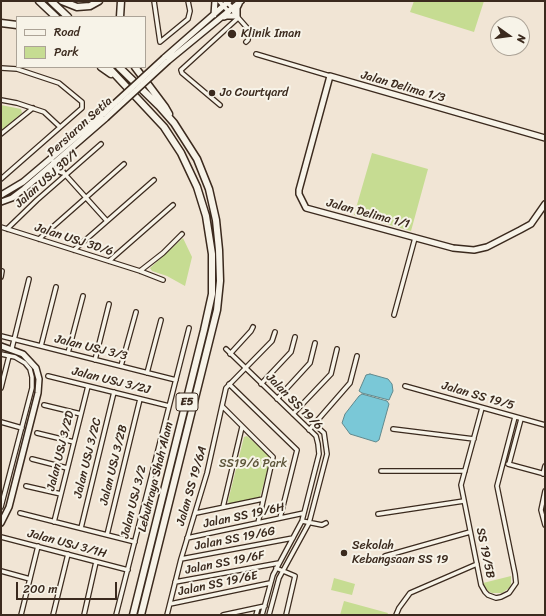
<!DOCTYPE html>
<style>
body{margin:0}
#map{position:relative;width:546px;height:616px;overflow:hidden;background:#f1e5d5;font-family:Sriracha,sans-serif}
canvas{display:block}
.frame{position:absolute;inset:0;border:2px solid #3b2a1e;pointer-events:none}
.legend{position:absolute;left:16px;top:16px;width:130px;height:52px;box-sizing:border-box;background:#f7f3e8;border:1px solid #aca397;margin:0;padding:5px 7px;list-style:none;font-size:12px;color:#3b2a1e}
.legend li{display:flex;align-items:center;gap:8px;height:20px}
.legend b{width:20px;border:1px solid #aca397}
.north{position:absolute;left:490px;top:16px;width:40px;height:40px;box-sizing:border-box;background:#f7f3e8;border:1px solid #aca397;border-radius:50%;rotate:104deg;font-size:11px;font-weight:700;line-height:16px;text-align:center;color:#3b2a1e}
.north::after{content:'';display:block;margin:auto;width:14px;height:18px;background:#3b2a1e;clip-path:polygon(50% 0,100% 100%,50% 72%,0 100%)}
.scale{position:absolute;left:16px;top:582px;width:101px;height:18px;box-sizing:border-box;border:2px solid #3b2a1e;border-top:0;padding-left:5px;font-size:12px;line-height:14px;white-space:nowrap;color:#3b2a1e;-webkit-text-stroke:3px #f7f3e8;paint-order:stroke}
</style>
<div id="map">
<canvas width="546" height="616"></canvas>
<div class="frame"></div>
<ul class="legend">
<li><b style="height:5px;background:#f7f3e8"></b>Road</li>
<li><b style="height:11px;background:#c6dc92"></b>Park</li>
</ul>
<div class="north">N</div>
<div class="scale">200 m</div>
</div>
<script>
const ctx = document.querySelector('canvas').getContext('2d');
ctx.lineJoin = 'round';
function paint(path, color) { ctx.fillStyle = color; ctx.fill(path, 'evenodd'); }
const poly = rows => new Path2D(rows.map(r => 'M' + r).join(''));
function trace(path, color, width, dash) { ctx.strokeStyle = color; ctx.lineWidth = width; ctx.lineCap = dash ? 'butt' : 'round'; ctx.setLineDash(dash || []); ctx.stroke(path); }
function label(font, color, halo, rows, align = 'center') {
  ctx.font = font + ' Sriracha,sans-serif'; ctx.lineWidth = 4; ctx.setLineDash([]); ctx.textBaseline = 'middle'; ctx.strokeStyle = halo; ctx.fillStyle = color; for (const [text, x, y, turn = 0] of rows) {
    ctx.save(); ctx.translate(x, y); ctx.rotate((+turn || 0) * Math.PI / 180); ctx.textAlign = isNaN(turn) ? turn : align; if (halo) ctx.strokeText(text, 0, 0); ctx.fillText(text, 0, 0); ctx.restore();
  }
}
paint(poly([
 [414,1,484,1,474,32,410,12],
 [1,105,21,109,22,113,1,131],
 [372,153,428,169,411,231,354,215],
 [183,238,192,257,185,286,167,276,152,271,150,268],
 [247,436,271,457,260,497,229,504,228,501,244,437],
 [511,576,511,584,509,588,502,593,492,593,488,591,483,583],
 [334,578,355,584,352,595,331,590],
 [344,601,388,613,387,615,340,615]
]), '#c6dc92');
const water = poly([
 [370,374,388,379,392,384,393,391,389,400,362,393,359,391,366,375,370,374],
 [362,394,387,401,389,404,379,440,376,442,350,434,342,423,345,414,359,396,362,394]
]);
paint(water, '#7ac8d7');
trace(water, '#61898d', 1);
const street = poly([
 [154,1,160,42,188,19,190,11,188,1],
 [219,1,229,12],
 [227,2,233,9,234,13,249,30,248,40,246,42],
 [256,54,330,76],
 [1,68,17,69,59,83,82,102,82,108,1,179],
 [1,100,17,103,44,112,60,127],
 [220,105,182,73,181,70,238,18],
 [1,134,33,108],
 [53,161,107,221],
 [1,227,140,271,163,280],
 [7,229,37,200,101,144],
 [39,239,124,164],
 [74,250,154,180],
 [109,261,173,205],
 [140,271,163,253,182,234],
 [1,277,2,271],
 [394,315,415,238],
 [1,336,176,380],
 [41,346,56,287],
 [12,348,29,279],
 [226,349,316,436,318,444,319,454,302,521,273,575,262,615],
 [68,353,83,296],
 [1,354,15,357,25,363,30,369,32,377,32,388,1,507],
 [230,354,251,331,253,327],
 [95,360,109,304],
 [121,366,136,312],
 [147,373,161,320],
 [48,376,169,406],
 [229,384,297,450,280,518],
 [261,384,291,352,295,337],
 [405,386,545,425],
 [1,388,9,356],
 [277,399,310,363,315,343],
 [44,405,81,414],
 [222,406,273,457,258,523],
 [482,408,461,485,481,585,485,592,488,595,496,598,501,597,509,593,516,583,515,574,497,486,515,417],
 [293,414,331,374,337,349],
 [1,422,22,428],
 [393,429,474,439],
 [309,430,350,383,357,356],
 [37,433,74,442],
 [32,459,67,468],
 [508,464,545,474],
 [509,464,521,419],
 [381,471,465,471],
 [543,474,545,466],
 [26,486,61,494],
 [545,491,541,510,545,525],
 [223,507,242,427],
 [20,513,135,542],
 [196,513,263,499],
 [378,514,464,501],
 [302,521,322,525,326,523],
 [54,522,88,386],
 [81,528,114,392],
 [107,535,140,399],
 [1,537,128,570],
 [187,538,304,513],
 [385,556,470,532],
 [181,559,293,538],
 [276,568,295,576,286,615],
 [1,571,30,579],
 [175,582,279,563],
 [170,604,270,583],
 [21,615,38,546],
 [53,615,68,554],
 [84,615,96,562],
 [116,615,189,328],
 [167,615,181,559,207,473,226,388,272,341,275,332],
 [223,615,265,606],
 [256,615,258,608],
 [269,615,279,578,309,523,327,454,324,433,314,424],
 [396,615,399,608,410,593,477,564]
]);
const secondary = poly([
 [214,15,215,1],
 [224,17,227,16,237,16,237,8,239,4],
 [164,58,229,1],
 [168,61,241,1],
 [545,138,330,76,299,190,299,194,306,208,453,248,474,250,487,247,520,230,531,224,545,204],
 [49,171,55,169,62,172],
 [1,195,23,182,102,115],
 [1,202,12,198,24,189,106,118],
 [1,346,23,354,36,368,39,379,38,393,9,507,1,523]
]);
const highway = poly([
 [39,1,56,17],
 [51,1,68,17],
 [62,1,77,7,90,6,99,1],
 [120,17,121,1],
 [1,23,17,25],
 [101,67,111,74],
 [108,67,164,127,181,153,197,187,206,216,212,254,212,294,204,330,133,615],
 [119,67,159,106,174,123,197,159,209,189,216,220,219,250,220,281,217,310,141,615],
 [135,67,165,107,169,114]
]);
trace(street, '#3b2a1e', 6);
trace(secondary, '#3b2a1e', 8);
trace(highway, '#3b2a1e', 9);
trace(street, '#f7f3e8', 3.5);
trace(secondary, '#f7f3e8', 5);
trace(highway, '#f7f3e8', 6);
const secondaryBridge = poly([
 [102,115,164,58],
 [106,118,168,61]
]);
trace(secondaryBridge, '#3b2a1e', 8, []);
trace(secondaryBridge, '#f7f3e8', 5);
for (const [x, y, r, color] of [
 [232,34,5,"#3b2a1e"],
 [212,93,4,"#3b2a1e"],
 [344,553,4,"#3b2a1e"]
]) { const dot = new Path2D(); dot.arc(x, y, r, 0, 2 * Math.PI); ctx.fillStyle = color; ctx.fill(dot); trace(dot, '#f7f3e8', 1.5); }
for (const [x, y, w] of [
 [187,402,22]
]) { const box = new Path2D(); box.roundRect(x - w / 2, y - 9, w, 18, 3); ctx.fillStyle = '#f7f3e8'; ctx.fill(box); trace(box, '#3b2a1e', 1); }
label('bold 11px', '#3b2a1e', null, [
 ["E5",187,402]
]);
label('12px', '#3b2a1e', '#f7f3e8', [
 ["Klinik Iman",241,34],
 ["Jo Courtyard",220,93],
 ["Sekolah",352,546],
 ["Kebangsaan SS 19",352,560]
], 'left');
label('12px', '#3b2a1e', '#f7f3e8', [
 ["Jalan Delima 1/3",403,87,16],
 ["Persiaran Setia",80,127,-42],
 ["Jalan USJ 3D/1",47,179,-42],
 ["Jalan Delima 1/1",368,214,15],
 ["Jalan USJ 3D/6",74,240,18],
 ["Jalan USJ 3/3",91,348,14],
 ["Jalan USJ 3/2J",111,381,14],
 ["Jalan SS 19/5",478,396,16],
 ["Jalan SS 19/6",294,402,45],
 ["Jalan USJ 3/2D",61,451,-76],
 ["Jalan USJ 3/2C",88,458,-76],
 ["Jalan USJ 3/2B",114,465,-76],
 ["Lebuhraya Shah Alam",156,477,-76],
 ["Jalan SS 19/6A",192,486,-74],
 ["Jalan USJ 3/2",134,502,-76],
 ["Jalan SS 19/6H",244,516,-12],
 ["Jalan SS 19/6G",235,539,-11],
 ["Jalan USJ 3/1H",67,544,15],
 ["SS 19/5B",485,553,78],
 ["Jalan SS 19/6F",225,563,-11],
 ["Jalan SS 19/6E",218,584,-12]
]);
label('12px', '#5e563b', '#f7f3e8', [
 ["SS19/6 Park",253,464]
]);
</script>
